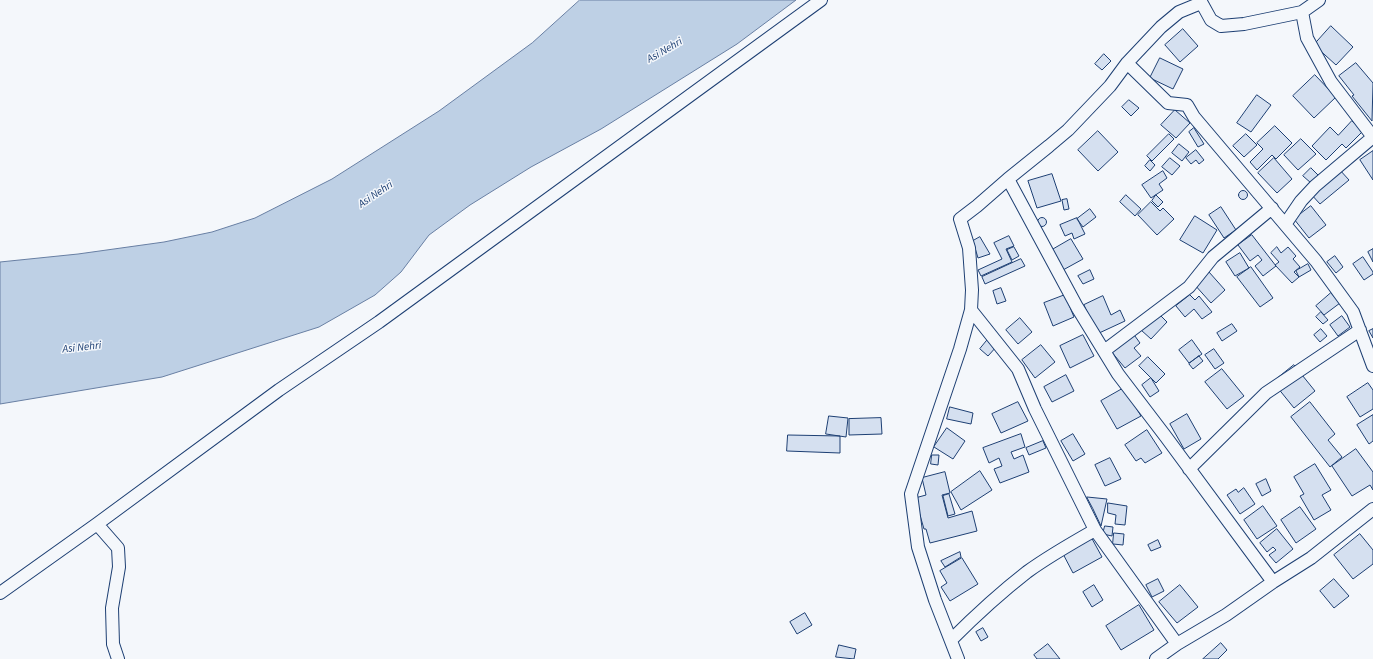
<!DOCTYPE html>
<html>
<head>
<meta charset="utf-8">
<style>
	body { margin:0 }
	canvas { display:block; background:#f4f7fb }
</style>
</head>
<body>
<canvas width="1373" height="659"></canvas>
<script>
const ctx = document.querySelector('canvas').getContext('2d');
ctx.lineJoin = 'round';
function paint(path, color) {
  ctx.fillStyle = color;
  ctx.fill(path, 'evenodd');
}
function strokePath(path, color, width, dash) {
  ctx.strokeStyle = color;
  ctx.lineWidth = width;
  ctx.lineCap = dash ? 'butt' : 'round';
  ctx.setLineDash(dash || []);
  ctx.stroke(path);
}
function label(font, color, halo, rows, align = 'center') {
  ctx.font = font + ' "Source Sans 3",sans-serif';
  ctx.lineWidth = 3;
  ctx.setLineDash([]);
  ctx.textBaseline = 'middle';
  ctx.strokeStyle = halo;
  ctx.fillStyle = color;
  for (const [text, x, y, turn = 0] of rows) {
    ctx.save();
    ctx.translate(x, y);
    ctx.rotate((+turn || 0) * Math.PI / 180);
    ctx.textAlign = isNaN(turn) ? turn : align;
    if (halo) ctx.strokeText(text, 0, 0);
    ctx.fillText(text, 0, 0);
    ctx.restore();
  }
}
const water = new Path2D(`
	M580 0H796L737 44 601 129 531 167 470 205 429 235 401 272 375 295 319 327 162 377 0 404V262L78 254 164 242 212 232 255 218 332 179 439 111 532 43Z`);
paint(water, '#bed0e5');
strokePath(water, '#687fa3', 1);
const building = new Path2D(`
	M1331 26 1353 47 1336 65 1314 45Z
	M1183 29 1198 46 1180 62 1165 45Z
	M1104 54 1111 61 1102 70 1095 64Z
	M1160 58 1183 69 1173 89 1150 78Z
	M1356 63 1373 83 1372 121 1352 96 1354 95 1339 76Z
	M1315 75 1336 97 1314 118 1293 96Z
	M1257 95 1271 105 1251 132 1237 123Z
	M1129 100 1139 108 1131 116 1122 107Z
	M1175 110 1190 123 1176 138 1161 125Z
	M1352 121 1363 131 1346 148 1342 144 1326 160 1312 146 1330 127 1338 135Z
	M1275 126 1292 143 1276 159 1272 155 1257 170 1250 162 1263 149 1257 143Z
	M1194 128 1204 144 1198 147 1189 132Z
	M1098 131 1118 152 1098 171 1078 150Z
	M1169 134 1174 139 1152 161 1147 156Z
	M1246 134 1257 145 1244 157 1233 146Z
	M1301 139 1316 154 1298 170 1284 155Z
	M1179 144 1189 152 1182 161 1172 153Z
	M1196 150 1204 160 1199 164 1196 160 1191 164 1186 158Z
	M1373 151V180L1360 160Z
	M1170 158 1180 166 1172 175 1162 167Z
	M1274 158 1292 179 1277 193 1258 173Z
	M1150 160 1155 165 1150 171 1145 166Z
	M1311 168 1318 175 1311 183 1303 176Z
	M1339 169 1349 180 1320 204 1310 193Z
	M1163 171 1167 178 1159 184 1163 190 1151 198 1142 185Z
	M1052 174 1061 201 1037 208 1028 181Z
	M1238.5 195a4.5 4.5 0 1 1 9 0a4.5 4.5 0 1 1-9 0Z
	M1126 195 1141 209 1135 216 1120 202Z
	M1156 195 1163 202 1158 207 1152 201Z
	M1067 199 1069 209 1064 210 1062 200Z
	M1151 202 1160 211 1163 208 1174 219 1157 235 1138 215Z
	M1311 206 1326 225 1309 238 1294 219Z
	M1221 207 1236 230 1224 238 1209 215Z
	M1090 209 1096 217 1083 227 1077 219Z
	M1195 216 1217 230 1203 253 1180 240Z
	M1037.5 222a4.5 4.5 0 1 1 9 0a4.5 4.5 0 1 1-9 0Z
	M1077 218 1085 234 1074 239 1072 233 1065 236 1060 225Z
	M1252 235 1276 266 1263 276 1255 266 1262 260 1258 255 1250 261 1238 245Z
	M1009 236 1014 246 1006 249 1012 262 981 276 978 270 1002 259 994 243Z
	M980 237 990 254 978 258 973 241Z
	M1071 239 1083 259 1063 270 1052 250Z
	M1014 247 1019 256 1012 260 1007 250Z
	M1277 247 1281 253 1288 247 1296 256 1293 259 1300 267 1294 272 1299 277 1292 283 1275 265 1279 262 1271 253Z
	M1373 249V262L1368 252Z
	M1240 253 1249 268 1235 276 1226 262Z
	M1335 256 1343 267 1336 273 1327 262Z
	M1363 257 1373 272V274L1364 280 1353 264Z
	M1021 259 1025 266 985 284 982 277Z
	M1308 264 1311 270 1299 277 1296 271Z
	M1251 267 1273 298 1260 307 1237 277Z
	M1090 270 1094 279 1083 284 1078 276Z
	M1209 272 1225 290 1211 303 1194 284Z
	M1001 288 1006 301 997 304 993 291Z
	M1331 293 1340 303 1324 315 1316 306Z
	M1065 295 1074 317 1053 326 1044 303Z
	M1190 295 1195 300 1199 296 1212 312 1202 319 1194 309 1185 317 1176 306Z
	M1103 296 1111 315 1120 310 1125 321 1097 334 1084 305Z
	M1157 312 1167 322 1151 339 1141 330Z
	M1321 312 1328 320 1323 324 1316 317Z
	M1342 316 1350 327 1338 336 1330 325Z
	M1020 318 1032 332 1018 344 1006 330Z
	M1232 324 1237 331 1222 341 1217 333Z
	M1321 329 1327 336 1320 342 1314 335Z
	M1373 329V338L1369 331Z
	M1132 332 1140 343 1134 348 1141 356 1125 368 1110 350Z
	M1083 335 1094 356 1070 368 1060 346Z
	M989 338 997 346 988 356 980 349Z
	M1192 340 1202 354 1189 363 1179 350Z
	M1041 345 1055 362 1035 378 1022 360Z
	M1214 349 1224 363 1215 369 1205 355Z
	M1199 356 1203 361 1193 369 1189 364Z
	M1148 357 1165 374 1156 383 1139 366Z
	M1294 365 1315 391 1294 408 1273 382Z
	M1222 369 1244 396 1227 409 1205 382Z
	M1066 375 1074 391 1052 402 1044 387Z
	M1151 378 1159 391 1150 397 1142 385Z
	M1368 383 1373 390V409L1360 417 1347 397Z
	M1124 388 1141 416 1117 429 1101 401Z
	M1018 402 1028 421 1001 433 992 414Z
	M1310 402 1335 434 1328 440 1342 457 1330 467 1291 417Z
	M950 407 973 413 971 424 947 419Z
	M1187 414 1201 439 1184 449 1170 424Z
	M1373 415V441L1369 444 1357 425Z
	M829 416 848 418 846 437 826 434Z
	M881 418 882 434 849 435V419Z
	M947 428 965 441 953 459 934 447Z
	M1147 430 1162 453 1145 463 1141 458 1136 461 1125 445Z
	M1021 434 1025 447 1011 452 1014 459 1023 455 1029 472 1000 483 994 469 1002 466 999 458 989 463 983 448Z
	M1073 434 1085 454 1073 461 1061 441Z
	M788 435 840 436V453L787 451Z
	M1043 441 1046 448 1029 455 1026 448Z
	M1356 449 1373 472V490L1370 485 1352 496 1332 466Z
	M932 455H939L938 465 931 464Z
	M1110 458 1121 479 1105 486 1095 465Z
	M1315 464 1331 490 1322 495 1331 510 1314 520 1300 496 1304 494 1294 477Z
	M980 471 992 490 961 510 951 492Z
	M945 472 950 493 942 495 948 518 972 511 977 531 930 543 926 529H924L915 498 926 495 922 478Z
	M1266 479 1271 491 1262 496 1256 484Z
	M1244 488 1255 504 1240 514 1227 495 1236 489 1238 492Z
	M949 494 955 514 948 516 943 496Z
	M1087 497 1107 499 1101 526 1093 509Z
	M1108 503 1127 506 1125 525 1115 524 1116 515 1108 513Z
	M1263 506 1277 526 1257 539 1244 520Z
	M1300 507 1316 529 1296 543 1281 520Z
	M1105 526 1113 527 1112 536 1103 534Z
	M1277 529 1293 549 1276 563 1269 555 1276 550 1273 547 1267 552 1260 543Z
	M1114 533 1124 534 1123 545 1113 544Z
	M1360 534 1373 550V564L1353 579 1334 555Z
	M1090 535 1102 557 1073 573 1061 550Z
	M1158 540 1161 547 1151 551 1148 545Z
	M960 552 961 557 945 567 941 561Z
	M962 558 978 584 950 601 941 587 947 583 940 571Z
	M1158 579 1164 591 1152 597 1146 585Z
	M1334 579 1349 596 1334 608 1320 591Z
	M1094 585 1103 600 1092 607 1083 592Z
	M1180 585 1198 607 1177 623 1159 602Z
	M1139 605 1154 630 1121 650 1106 626Z
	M805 613 812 625 797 634 790 622Z
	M983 628 988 637 981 641 976 632Z
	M1221 643 1227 650 1218 659H1203Z
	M1048 644 1060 659H1037L1034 655Z
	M839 645 856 649 854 659 836 657Z`);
paint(building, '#d5e0f0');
strokePath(building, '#1d3f73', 1);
const street = new Path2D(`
	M1200 0 1211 20 1221 26 1244 24 1302 12 1307 38 1331 82 1373 137
	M1302 12 1319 0
	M1127 63 1168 103 1187 105 1194 117 1316 261 1353 312 1373 366
	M1008 179 1077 307 1118 374 1166 437 1273 582
	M1286 223 1301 201 1315 186 1373 137
	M971 310 1018 369 1035 409 1095 530 1177 644
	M1104 351 1189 287 1213 257 1272 208
	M1189 469 1266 393 1360 330
	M97 524 118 548 119 567 112 608 113 644 118 659
	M0 593 97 524 279 390 379 322 821 0
	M951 640C975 616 1000 593 1027 572 1049 556 1072 543 1095 530
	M958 659 935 600 918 547 911 494 960 349 971 310 972 290 969 248 960 219 977 206 1008 179 1049 146 1068 130 1110 86 1127 63 1161 27 1179 12 1201 3
	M1156 659 1177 644 1226 615 1273 582 1311 558 1373 509`);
strokePath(street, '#1d3f73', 14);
strokePath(street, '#f4f7fb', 12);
label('italic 11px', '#1d3f73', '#f4f7fb', [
	["Asi Nehri",665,51,-30],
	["Asi Nehri",376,195,-34],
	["Asi Nehri",82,348,-6]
]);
</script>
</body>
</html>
